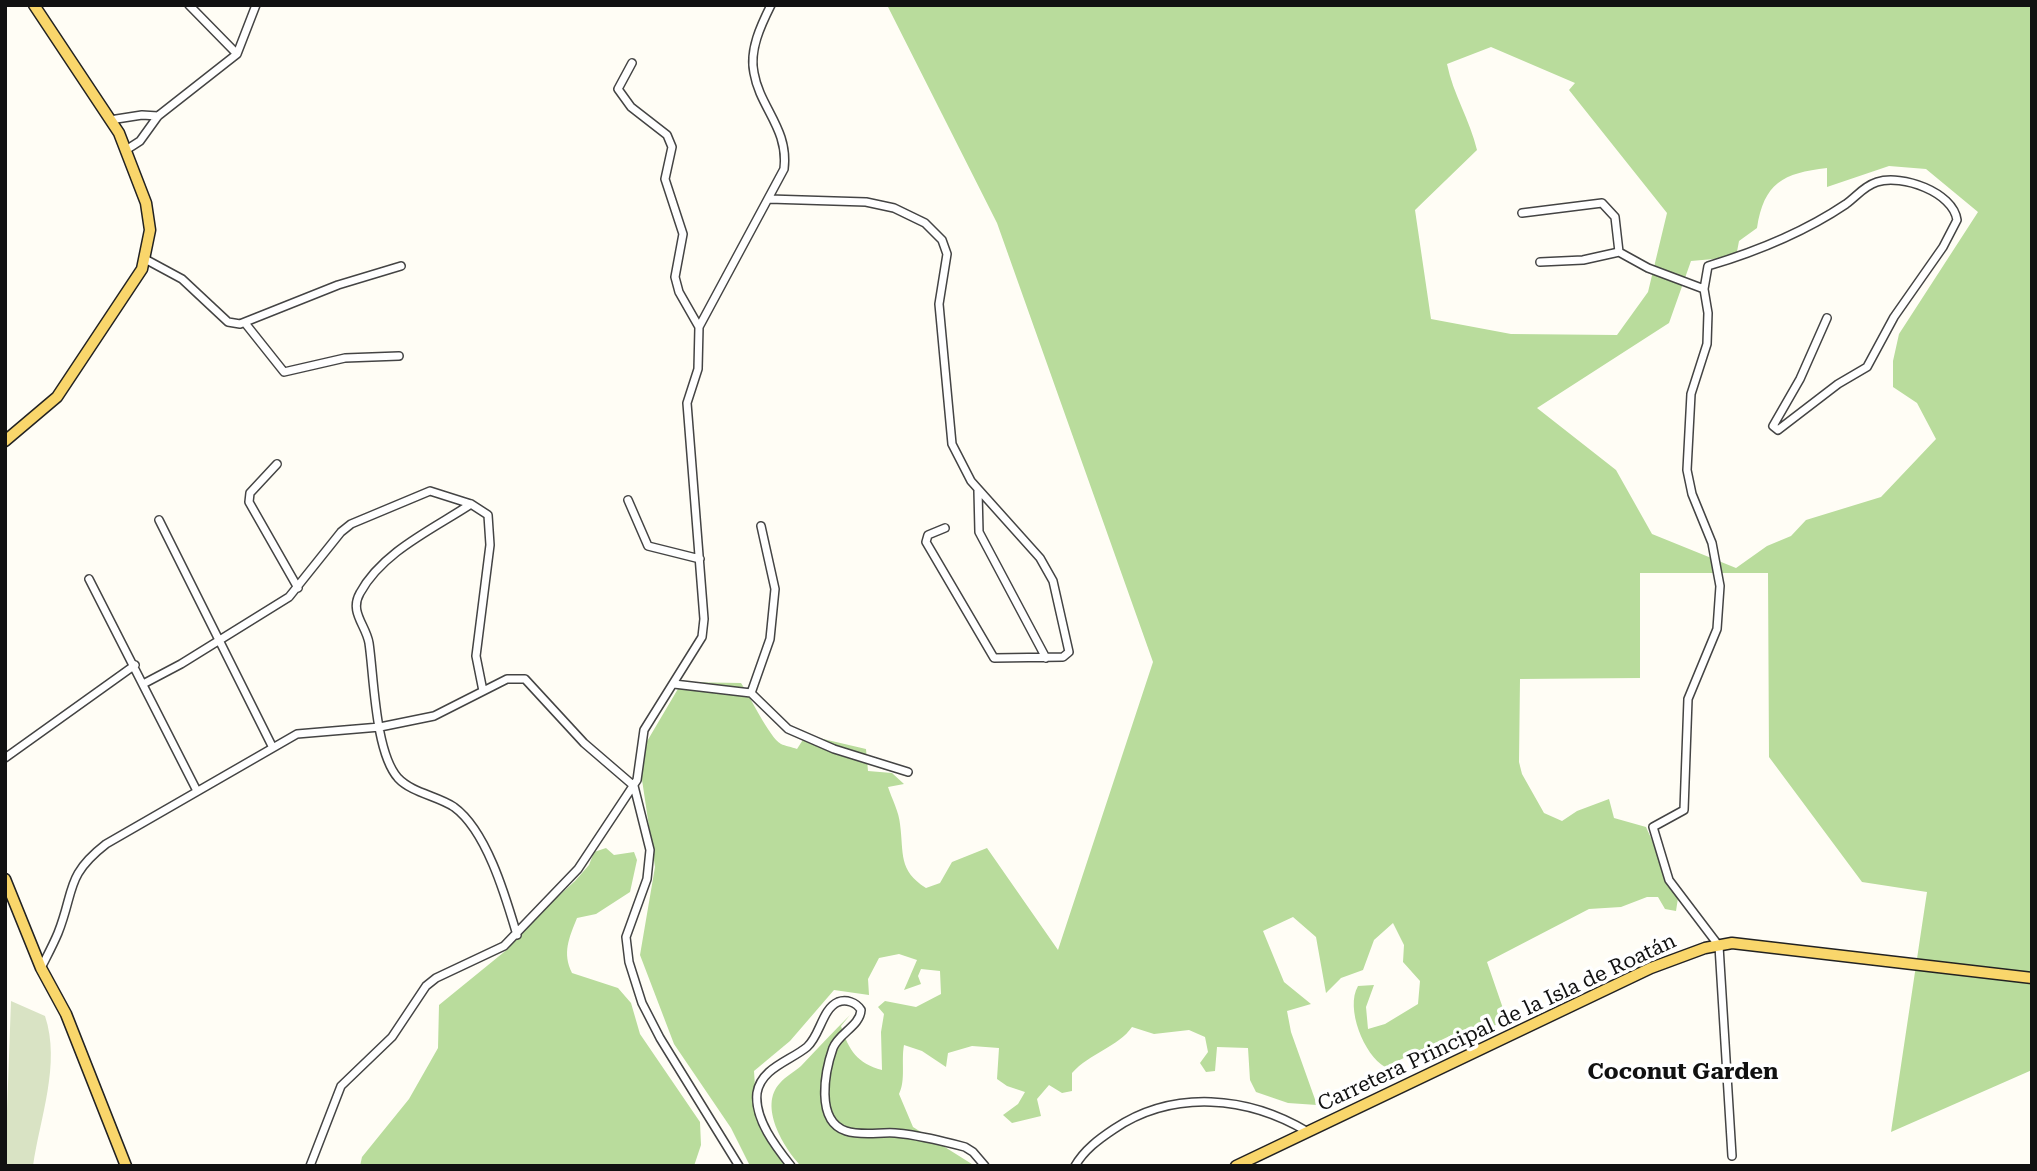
<!DOCTYPE html>
<html>
<head>
<meta charset="utf-8">
<style>
	body { margin:0 }
	#map { position:relative; width:2037px; height:1171px; overflow:hidden; background:#fffdf5; font-family:"Roboto Serif",serif }
	canvas { display:block }
	.frame { position:absolute; inset:0; border:7px solid #111; pointer-events:none }
</style>
</head>
<body>
<div id="map">
<canvas width="2037" height="1171"></canvas>
<div class="frame"></div>
</div>
<script>
const ctx = document.querySelector('canvas').getContext('2d');
ctx.lineJoin = 'round';
function paint(path, color) {
  ctx.fillStyle = color;
  ctx.fill(path, 'evenodd');
}
function strokePath(path, color, width, dash) {
  ctx.strokeStyle = color;
  ctx.lineWidth = width;
  ctx.lineCap = dash ? 'butt' : 'round';
  ctx.setLineDash(dash || []);
  ctx.stroke(path);
}
function label(font, color, halo, rows, align = 'center') {
  ctx.font = font + ' "Roboto Serif",serif';
  ctx.lineWidth = 7;
  ctx.setLineDash([]);
  ctx.textBaseline = 'middle';
  ctx.strokeStyle = halo;
  ctx.fillStyle = color;
  for (const [text, x, y, turn = 0] of rows) {
    ctx.save();
    ctx.translate(x, y);
    ctx.rotate((+turn || 0) * Math.PI / 180);
    ctx.textAlign = isNaN(turn) ? turn : align;
    if (halo) ctx.strokeText(text, 0, 0);
    ctx.fillText(text, 0, 0);
    ctx.restore();
  }
}
paint(new Path2D(`
	M887 5H2032V1070L1891 1132 1927 892 1862 882 1769 757 1768 573H1640V678L1520 679 1519 762 1522 774 1544 813 1562 821 1577 811 1609 799 1614 818 1646 827 1678 898 1676 911 1665 909 1658 897H1647L1621 907 1589 909 1487 962 1507 1020 1496 1025 1458 1032 1385 1067C1364 1055 1345 1008 1358 986L1374 985 1366 1007 1368 1029 1385 1024 1418 1004 1420 981 1403 962 1404 945 1393 923 1374 940 1363 970 1341 978 1326 993 1316 937 1293 917 1263 931 1284 982 1311 1004 1287 1011 1291 1032 1317 1105 1288 1103 1256 1092 1250 1080 1248 1048 1217 1047 1215 1071 1206 1072 1200 1063 1208 1052 1205 1037 1189 1030 1154 1034 1132 1027C1118 1047 1090 1053 1072 1073V1091L1062 1093 1049 1085 1037 1099 1041 1116 1012 1123 1003 1115 1018 1104 1025 1092 1007 1086 997 1079 999 1048 972 1046 948 1053 946 1067 922 1051 904 1045C901 1061 906 1080 899 1094L913 1127 975 1166H801C784 1148 758 1106 780 1083 786 1076 794 1072 801 1066 817 1049 833 1032 850 1015L841 1026C849 1051 857 1063 882 1070L881 1032 884 1014 878 1007 885 1001 916 1007 941 994 940 971 921 969 918 976 921 984 904 990 917 960 899 954 879 958 868 979 869 995 834 990 790 1041 754 1071 757 1117 786 1166H750L731 1128 674 1044 640 955 655 867 641 773 646 743 682 682 741 683C750 696 769 737 781 744 785 746 792 747 797 749L806 735 866 749 868 771 892 773 904 784 888 787C892 799 899 812 900 824 904 854 898 870 926 888L940 883 952 862 987 848 1058 950 1153 662 997 223ZM1491 47 1575 83 1569 90 1667 213 1648 292 1617 335 1511 334 1431 319 1415 210 1477 150C1470 120 1453 94 1447 64ZM1889 166 1926 169 1978 212 1899 334 1893 361V387L1917 403 1936 439 1881 497 1806 520 1791 536 1767 546 1736 568 1652 534 1616 470 1537 408 1669 323 1691 261 1736 257 1739 241 1757 228C1764 183 1783 173 1827 168V187Z
	M606 848 614 855 634 852 637 860 630 892 596 914 577 918C569 938 562 953 572 973L618 988 631 1003 640 1034 700 1122 701 1145 694 1166H360L362 1157 409 1099 438 1048 439 1005 509 948 522 929 575 881 589 865 594 852Z`), '#b9dc9c');
paint(new Path2D(`
	M11 1001 45 1016C61 1064 40 1117 33 1166H5Z`), '#d9e3c4');
const street = new Path2D(`
	M189 5 237 54
	M632 63 618 89 631 107 667 135 672 147 665 179 683 234 675 277 679 292 699 327
	M110 120 142 115 158 116
	M126 150 140 141 158 116 237 54 256 5
	M769 199 866 202 894 208 925 223 942 240 947 254 939 304 952 444 971 481 1040 558 1053 581 1069 652 1063 657 994 658 926 542 928 535 945 528
	M1522 213 1602 203 1615 217 1619 252
	M145 259 182 279 228 322 240 324 338 285 401 266
	M1540 262 1583 260 1619 252 1648 268 1704 289
	M245 323 284 372 345 358 399 356
	M277 464 250 493 249 502 298 588
	M978 491 979 532 1046 658
	M628 500 648 546 700 559
	M471 504C433 529 382 552 360 593 349 612 366 625 369 643 374 677 375 752 398 778 412 793 438 796 454 807 487 831 506 898 517 935
	M159 520 272 746
	M89 579 197 791
	M145 683 181 664 289 597 341 532 351 524 430 491 471 504 488 515 490 545 476 656 483 691
	M674 684 751 693 788 729 834 749 908 772
	M751 693 770 639 775 589 761 526
	M5 758 135 665
	M41 968C47 956 53 945 58 933 75 890 65 876 106 844L297 734 380 727 434 716 507 679H525L584 743 634 786 650 850 647 879 626 937 629 962 642 1003 660 1038 739 1166
	M1732 1156 1719 946 1669 880 1653 827 1684 810 1688 699 1717 629 1720 586 1712 543 1692 494 1687 470 1691 394 1707 344 1708 313 1704 289 1708 266C1755 252 1806 231 1846 204 1857 196 1864 186 1877 182 1902 174 1953 192 1957 220L1943 247 1894 317 1867 367 1838 384 1778 430 1773 426 1800 379 1827 318
	M310 1166 341 1086 392 1037 426 986 436 978 504 946 578 869 637 780 644 730 702 637 704 619 687 403 698 369 699 327 784 169C789 129 760 108 754 73 749 50 761 25 771 5
	M791 1166C776 1147 754 1119 757 1093 761 1068 790 1061 807 1047 820 1036 822 1009 838 1002 846 999 856 1002 861 1010 860 1026 839 1033 833 1048 825 1071 815 1121 846 1131 861 1136 880 1132 895 1133 919 1135 942 1141 965 1147L973 1152 985 1166
	M1075 1166C1084 1150 1099 1139 1114 1129 1174 1089 1248 1096 1308 1132`);
const primary = new Path2D(`
	M5 441 57 397 142 269 150 230 146 203 119 133 34 5
	M5 879 41 968 66 1014 126 1166
	M1236 1166 1651 968 1705 948 1732 943 2032 978`);
strokePath(street, '#444', 10);
strokePath(primary, '#222', 13);
strokePath(street, '#fff', 7);
strokePath(primary, '#f9d66b', 10);
label('21px', '#111', '#fff', [
	["Carretera Principal de la Isla de Roatán",1497,1023,-25]
]);
label('bold 23px', '#111', '#fff', [
	["Coconut Garden",1683,1072]
]);
</script>
</body>
</html>
